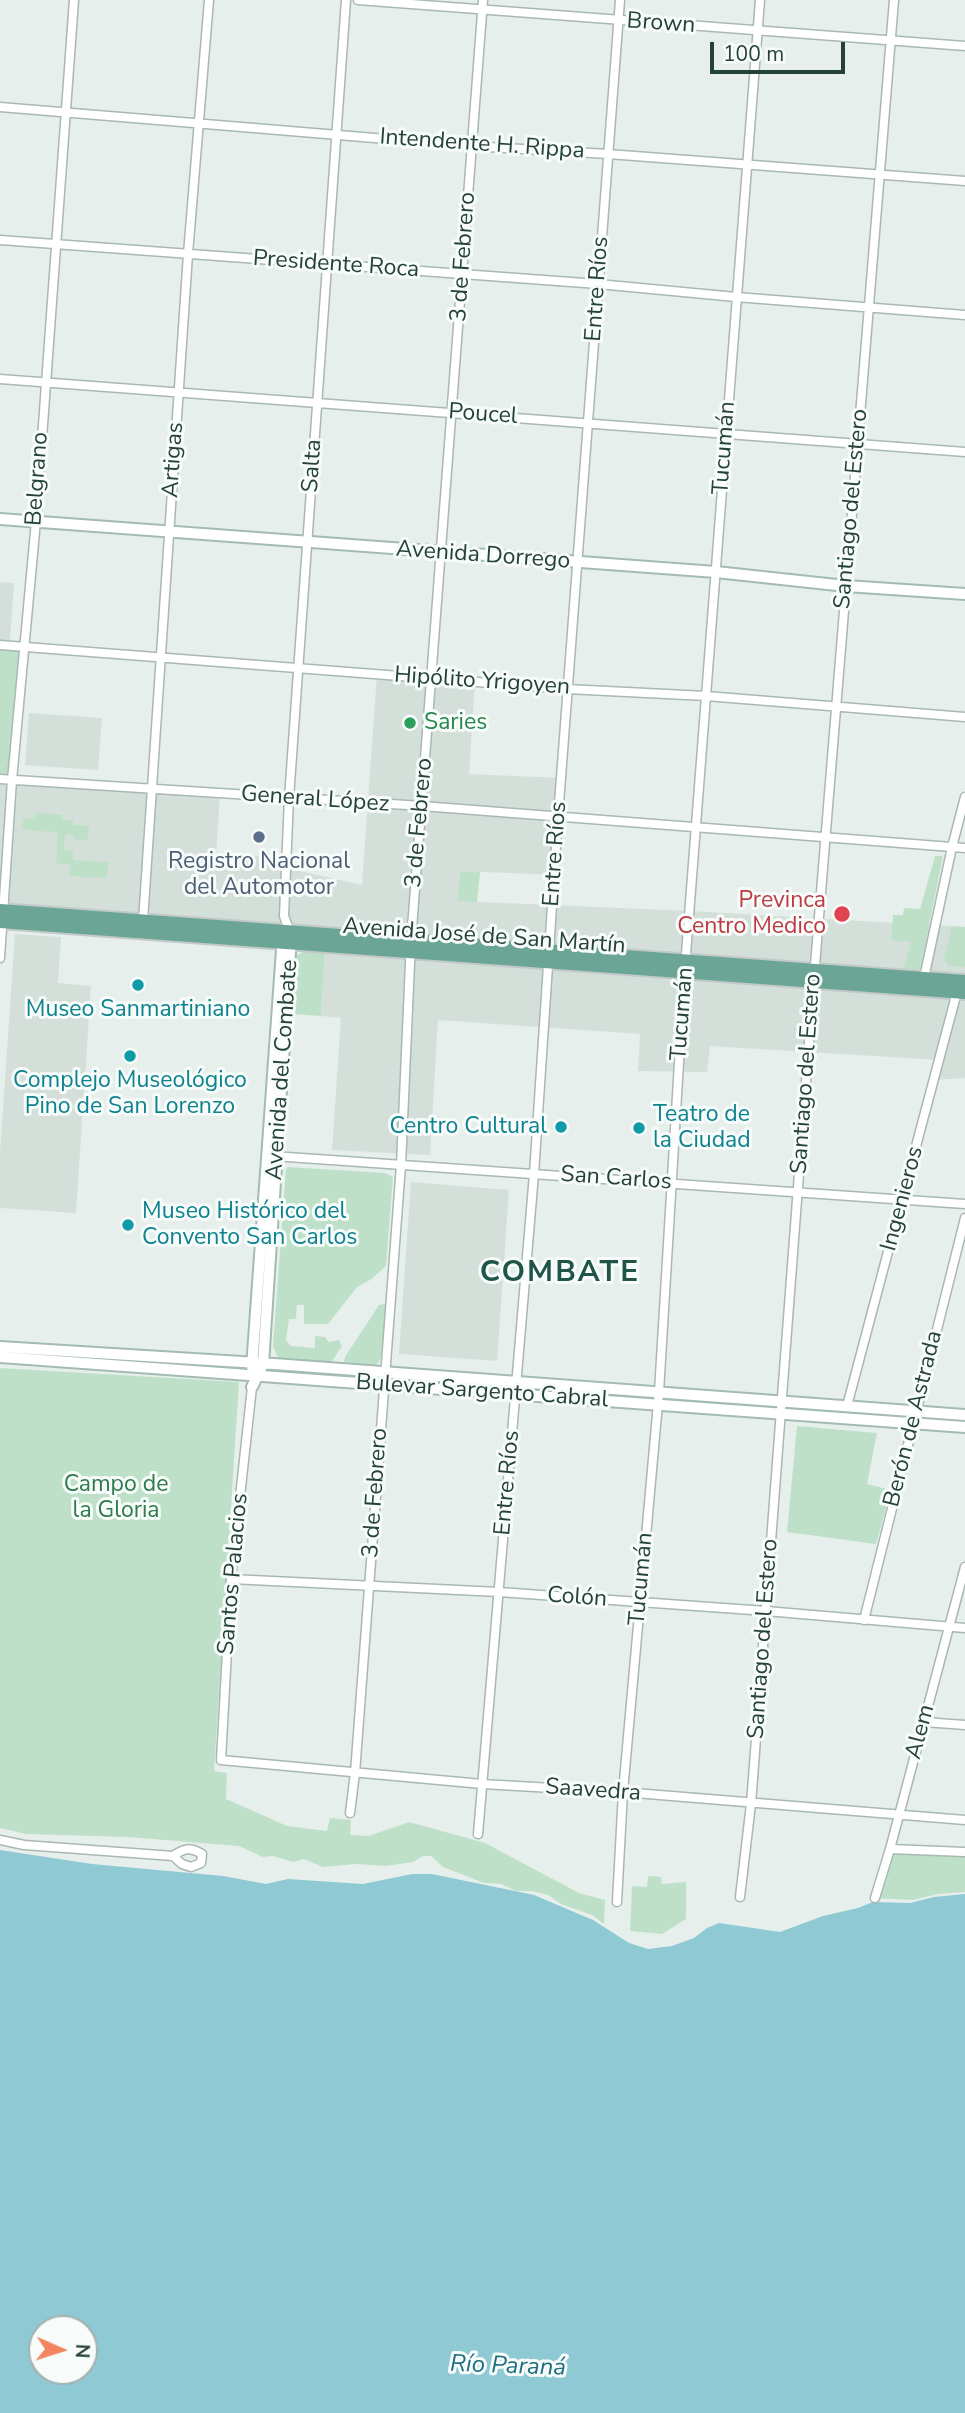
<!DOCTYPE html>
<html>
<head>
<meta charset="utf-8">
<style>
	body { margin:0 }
	#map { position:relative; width:965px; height:2413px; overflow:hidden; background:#e6efeb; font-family:"Nunito Sans",sans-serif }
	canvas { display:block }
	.north { position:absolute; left:28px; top:2315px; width:70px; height:70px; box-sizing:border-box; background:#f7fbf9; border:2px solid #a3b1ad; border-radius:50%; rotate:93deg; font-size:19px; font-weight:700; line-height:28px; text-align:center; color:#24423a }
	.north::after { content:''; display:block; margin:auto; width:24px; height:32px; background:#f4845f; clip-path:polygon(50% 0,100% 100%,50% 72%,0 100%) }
	.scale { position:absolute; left:710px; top:42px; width:135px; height:32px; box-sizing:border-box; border:4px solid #24423a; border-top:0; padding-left:9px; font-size:21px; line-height:24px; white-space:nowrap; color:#24423a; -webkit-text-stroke:5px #f7fbf9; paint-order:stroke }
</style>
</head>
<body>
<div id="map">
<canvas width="965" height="2413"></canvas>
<div class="north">N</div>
<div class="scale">100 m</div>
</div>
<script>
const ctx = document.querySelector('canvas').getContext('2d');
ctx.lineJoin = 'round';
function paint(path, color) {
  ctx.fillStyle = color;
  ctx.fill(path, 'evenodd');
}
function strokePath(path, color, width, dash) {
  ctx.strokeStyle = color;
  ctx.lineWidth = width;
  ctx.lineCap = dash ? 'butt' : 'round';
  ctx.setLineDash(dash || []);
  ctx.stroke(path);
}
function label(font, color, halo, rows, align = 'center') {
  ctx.font = font + ' "Nunito Sans",sans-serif';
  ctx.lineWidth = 6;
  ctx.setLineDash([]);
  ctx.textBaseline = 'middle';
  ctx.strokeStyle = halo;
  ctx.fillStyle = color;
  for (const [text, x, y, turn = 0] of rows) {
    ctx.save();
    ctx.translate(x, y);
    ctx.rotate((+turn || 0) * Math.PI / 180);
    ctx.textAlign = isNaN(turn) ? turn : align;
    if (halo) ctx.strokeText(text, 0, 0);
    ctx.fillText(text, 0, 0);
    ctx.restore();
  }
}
paint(new Path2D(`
	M0 582 14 583 10 641 0 640Z
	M377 674 475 682 469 774 561 778 555 875 460 871 457 901 690 911 965 927V1078L934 1080 939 1060 710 1046 707 1072 638 1071 640 1034 438 1020 430 1155 332 1150 341 1018 321 1016 325 953 329 935 3 911 0 958V784L220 794 216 857 287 856 286 868 362 885Z
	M29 713 102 718 98 770 25 765Z
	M15 934 61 937 58 983 91 986 76 1213 0 1208V1153Z
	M411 1182 509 1190 497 1361 399 1354Z`), '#d4dfda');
paint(new Path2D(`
	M0 645 26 647 12 780 0 779Z
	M36 812 62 815V819L73 820V825L89 826 88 840 74 839 73 835H65L64 849 73 851V860L109 862 107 878 69 876 70 865 56 863 58 833 22 829 23 818 35 819Z
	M935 856H943L920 969 903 972 911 942 891 940 893 915H903L904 908 920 909Z
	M460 871 480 872 477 902 457 901Z
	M952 926 965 927V967L949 966 944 959Z
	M303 952 325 953 321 1016 294 1014 296 956Z
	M288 1167 385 1173 393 1177 386 1266 370 1280 357 1287 328 1324H304V1305H297L296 1319H289L286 1340 291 1346 315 1348V1336L325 1337 329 1342 339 1340 342 1346 332 1361 326 1363 279 1359 273 1347 286 1169Z
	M384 1304 386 1305 381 1358 376 1365 344 1362 345 1357 379 1305Z
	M0 1368 239 1382 214 1771 227 1773 226 1799 287 1826 327 1831 330 1818 351 1820 350 1835 369 1836 409 1822 485 1843 579 1893 605 1900 604 1924 592 1915 561 1904 548 1895 532 1891H516L501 1884 484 1883 443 1867 431 1856H423L413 1862 386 1866 356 1864 323 1867 304 1859 293 1862 273 1856 263 1857 239 1846 128 1837 26 1834 0 1828Z
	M797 1426 877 1433 867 1484 891 1490 876 1544 787 1532Z
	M890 1849 965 1852V1892L938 1894 913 1900 875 1898Z
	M648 1876 661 1877 662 1884 686 1882V1919L662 1934 630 1931 632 1886 647 1887Z`), '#bfe0c8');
paint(new Path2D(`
	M0 1850 92 1864 223 1876 266 1884 288 1879 363 1884 412 1874H432L534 1895 593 1920 629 1943 648 1949 672 1946 694 1938 707 1928 719 1923 780 1932 823 1916 858 1908 873 1902 910 1903 934 1897 965 1894V2413H0ZM42 2329H84V2371H42Z`), '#8ec9d4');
const street = new Path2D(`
	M358 0 965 46
	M0 107 471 146 608 154 965 181
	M0 240 598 284 736 297 965 315
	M0 379 965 452
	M0 645 567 689 706 696 965 717
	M0 779 422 806 965 848
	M143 921 188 254 209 0
	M290 932 284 916 289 798 346 0
	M0 958 12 780 36 521 74 0
	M924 978 952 847 965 797
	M273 1156 965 1204
	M252 1387 231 1579 221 1760 482 1784 623 1792 965 1820
	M847 1406 957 992
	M231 1579 499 1592 766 1611 965 1628
	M864 1620 965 1218
	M924 1722 965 1725
	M350 1813 355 1773 401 1165 411 941 483 0
	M478 1834 534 1174 558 817 620 0
	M0 1840 24 1845 173 1856 182 1864 191 1867 201 1863 202 1854C190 1847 184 1848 173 1856
	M890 1849 965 1852
	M740 1897 751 1804 813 990 894 0
	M875 1898 890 1849 965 1567
	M617 1902 623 1792 659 1392 684 980 760 0`);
const secondary = new Path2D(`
	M0 519 716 572 846 586 965 594
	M0 1347 274 1364 965 1415
	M0 1357 965 1427
	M252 1367 283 936
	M252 1387 263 1364 291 938`);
const primary = new Path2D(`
	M0 910 965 981
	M0 922 965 993`);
strokePath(street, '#a8b8b2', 11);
strokePath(secondary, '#a4bbb3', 14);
strokePath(primary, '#c2cac8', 16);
strokePath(street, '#fff', 8);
strokePath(secondary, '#fff', 10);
strokePath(primary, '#6aa596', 12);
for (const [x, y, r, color] of [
	[410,723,7,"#2e9e5b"],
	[259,837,7,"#5c6f8a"],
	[842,914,9,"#e0444e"],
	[138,985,7,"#0f9aa8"],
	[130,1056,7,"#0f9aa8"],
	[561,1127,7,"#0f9aa8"],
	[639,1128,7,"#0f9aa8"],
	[128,1225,7,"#0f9aa8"]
]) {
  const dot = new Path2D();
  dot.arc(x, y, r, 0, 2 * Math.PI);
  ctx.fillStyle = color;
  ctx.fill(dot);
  strokePath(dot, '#f7fbf9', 2.5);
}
label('23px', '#24423a', '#f7fbf9', [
	["Brown",661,24,4],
	["Intendente H. Rippa",482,145,4],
	["3 de Febrero",464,257,-86],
	["Presidente Roca",336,265,4],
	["Entre Ríos",598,289,-86],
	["Poucel",483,415,4],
	["Tucumán",725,448,-86],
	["Artigas",174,460,-86],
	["Salta",313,466,-86],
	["Belgrano",38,479,-86],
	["Santiago del Estero",852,509,-85],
	["Avenida Dorrego",483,556,4],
	["Hipólito Yrigoyen",482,682,4],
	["General López",315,800,4],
	["3 de Febrero",420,823,-85],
	["Entre Ríos",556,854,-86],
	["Avenida José de San Martín",484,937,4],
	["Tucumán",683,1014,-86],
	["Avenida del Combate",283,1070,-86],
	["Santiago del Estero",807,1074,-86],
	["San Carlos",616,1179,4],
	["Ingenieros",903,1199,-75],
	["Bulevar Sargento Cabral",482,1392,4],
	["Berón de Astrada",914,1419,-76],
	["Entre Ríos",508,1483,-85],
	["3 de Febrero",376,1493,-86],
	["Santos Palacios",234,1574,-85],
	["Tucumán",642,1579,-85],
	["Colón",577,1598,4],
	["Santiago del Estero",764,1639,-86],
	["Alem",921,1732,-75],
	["Saavedra",593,1791,4]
]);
label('23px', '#27864d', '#f7fbf9', [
	["Saries",424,723]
], 'left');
label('23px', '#4e5e75', '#f7fbf9', [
	["Registro Nacional",259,862],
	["del Automotor",259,888]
]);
label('23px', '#be3a42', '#f7fbf9', [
	["Previnca",826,901],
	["Centro Medico",826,927]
], 'right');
label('23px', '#0d838f', '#f7fbf9', [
	["Museo Sanmartiniano",138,1010],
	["Complejo Museológico",130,1081],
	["Pino de San Lorenzo",130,1107],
	["Teatro de",653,1115,"left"],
	["la Ciudad",653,1141,"left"],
	["Centro Cultural",547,1127,"right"],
	["Museo Histórico del",142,1212,"left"],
	["Convento San Carlos",142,1238,"left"]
]);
label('23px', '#2d7a4b', '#f7fbf9', [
	["Campo de",116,1485],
	["la Gloria",116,1511]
]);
label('italic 24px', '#1c6f80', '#f7fbf9', [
	["Río Paraná",508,2367,2]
]);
ctx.letterSpacing = '2px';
label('bold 30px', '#1f5548', '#f7fbf9', [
	["COMBATE",560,1274]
]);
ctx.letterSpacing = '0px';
</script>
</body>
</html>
